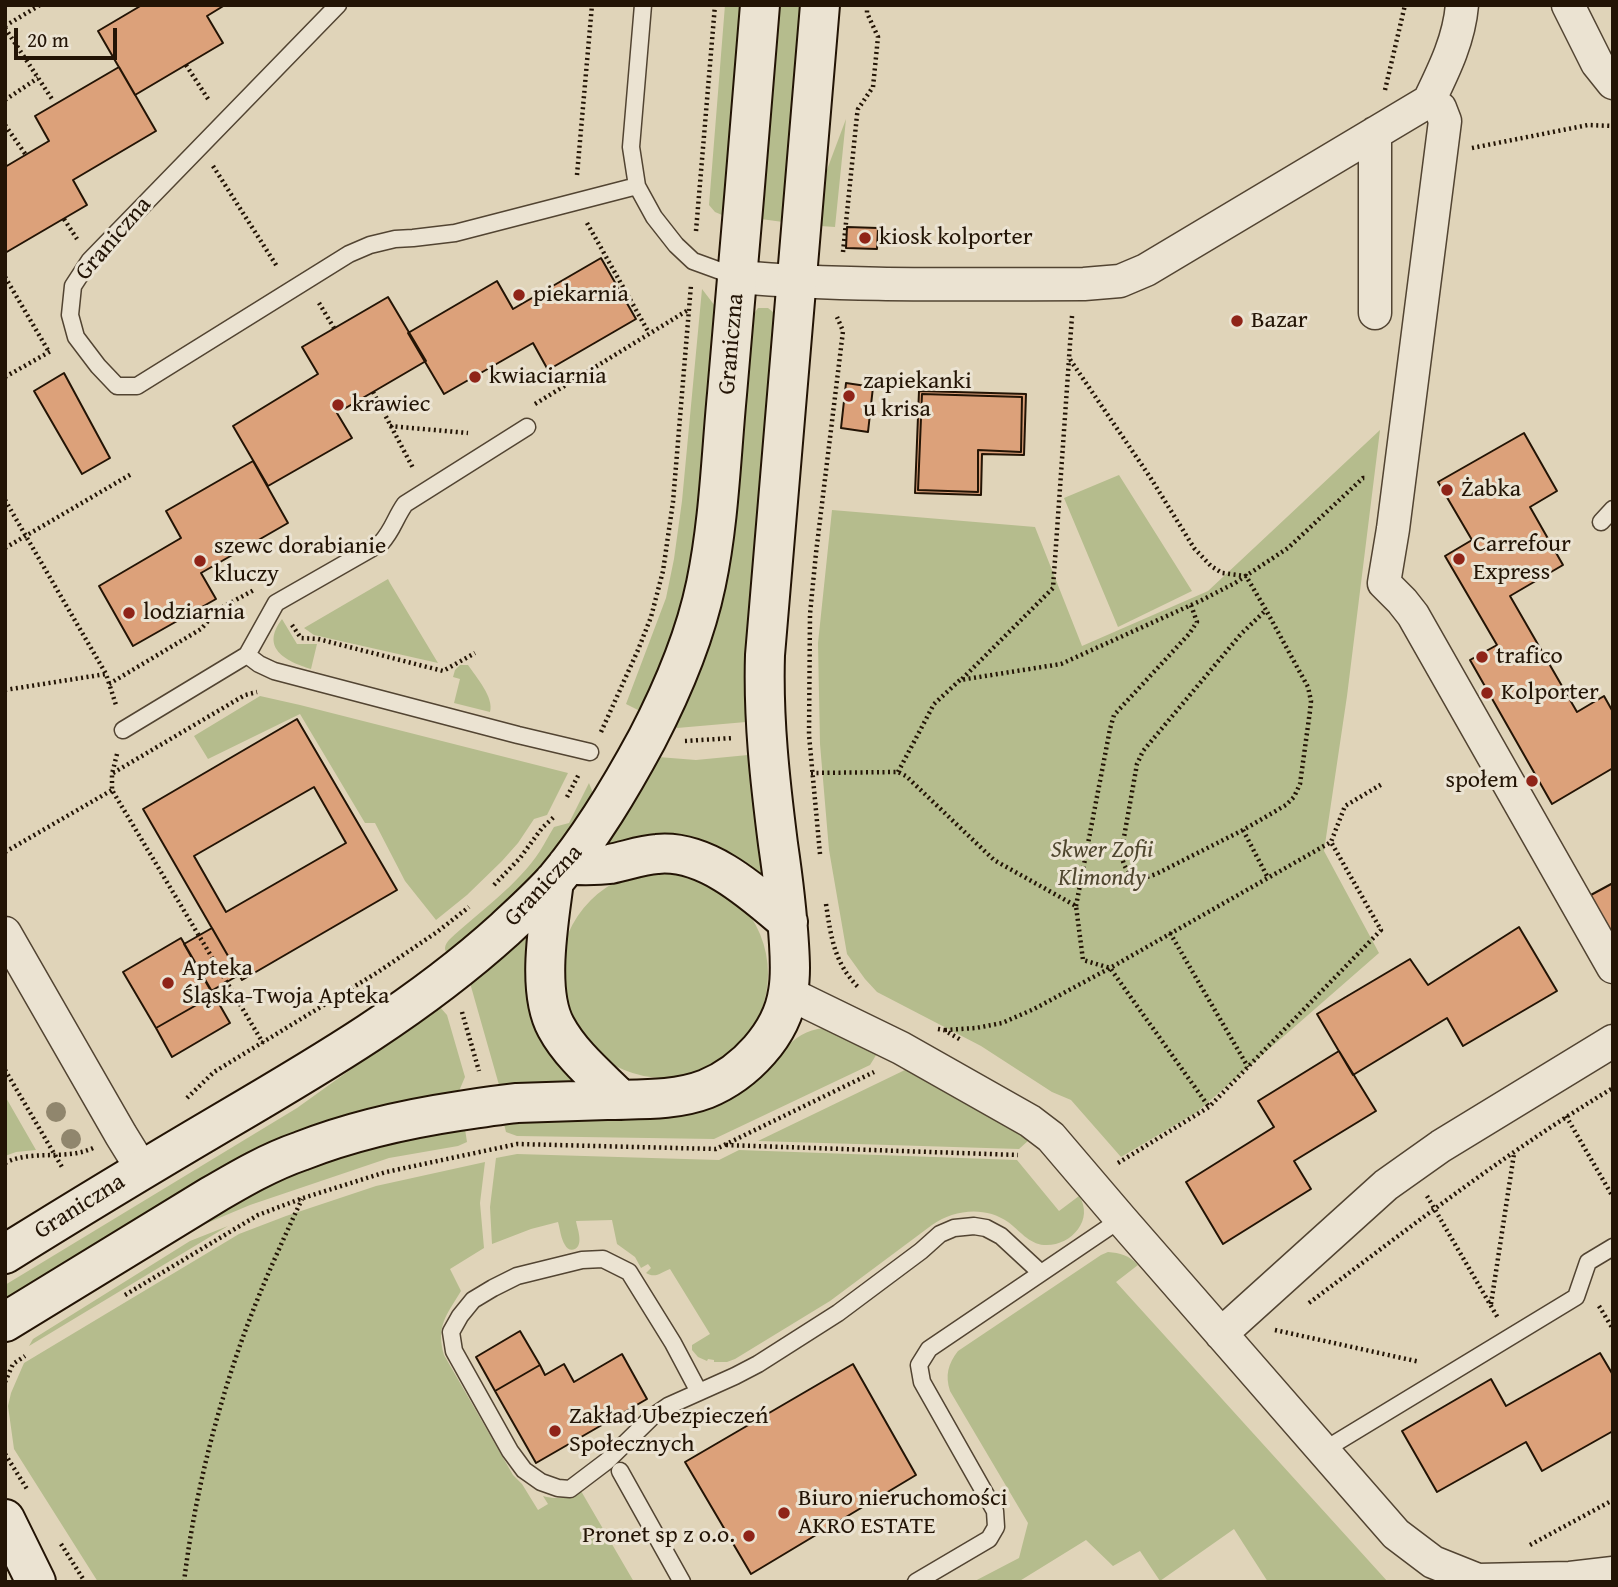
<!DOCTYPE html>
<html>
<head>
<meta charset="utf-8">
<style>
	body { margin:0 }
	#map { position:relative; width:1618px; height:1587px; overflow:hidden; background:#e0d4b9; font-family:"Gentium Book Plus",serif }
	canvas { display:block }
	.frame { position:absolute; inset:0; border:7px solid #231405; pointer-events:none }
	.scale { position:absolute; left:14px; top:28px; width:103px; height:32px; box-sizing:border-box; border:4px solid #231405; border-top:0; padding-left:9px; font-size:21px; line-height:24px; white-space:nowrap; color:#231405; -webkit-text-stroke:5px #ebe3d2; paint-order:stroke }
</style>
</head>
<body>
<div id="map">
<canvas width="1618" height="1587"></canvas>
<div class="frame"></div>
<div class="scale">20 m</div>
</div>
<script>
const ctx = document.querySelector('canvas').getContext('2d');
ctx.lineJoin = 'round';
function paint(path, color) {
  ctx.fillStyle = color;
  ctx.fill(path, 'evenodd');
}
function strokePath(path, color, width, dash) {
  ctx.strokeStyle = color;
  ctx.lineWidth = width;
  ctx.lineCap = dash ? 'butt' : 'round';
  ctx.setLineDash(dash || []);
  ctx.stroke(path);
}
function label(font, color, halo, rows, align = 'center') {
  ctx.font = font + ' "Gentium Book Plus",serif';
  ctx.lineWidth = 6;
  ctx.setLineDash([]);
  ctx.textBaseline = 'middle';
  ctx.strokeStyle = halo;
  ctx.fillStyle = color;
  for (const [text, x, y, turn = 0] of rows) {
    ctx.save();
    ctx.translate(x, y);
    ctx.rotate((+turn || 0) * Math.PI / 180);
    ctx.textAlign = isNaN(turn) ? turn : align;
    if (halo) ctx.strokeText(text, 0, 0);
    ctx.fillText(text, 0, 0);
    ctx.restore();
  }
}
paint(new Path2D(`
	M725 5H741L723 213 722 215 715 212 709 205Z
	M779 5H801L783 222 761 219Z
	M846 119 835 227 820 226 825 175Z
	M702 289 715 306 697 513 691 559 681 605 657 673 640 711 626 704 666 598 674 559 682 501Z
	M758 308H768L773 312 774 317 750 605 746 661V722L677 728 675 726 695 678 752 316Z
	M1380 430 1347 696 1324 851 1379 953 1197 1112 1121 1157 1071 1100 1052 1092 981 1046 877 992 865 979 847 954 829 850 820 744 818 643 832 510 1035 527 1082 646 1208 591Z
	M1119 475 1192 591 1118 627 1064 498Z
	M388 579 390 583 438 663 314 635 304 628Z
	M282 619 297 644H317L311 669C285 661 260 648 282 619Z
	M460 665H468C476 677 494 697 490 712L454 703 460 679 453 677 455 670Z
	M260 696 300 705 568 773 547 815 534 819 518 843 502 861 467 895 436 920 405 881 375 823H365L300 714 208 759 194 736Z
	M748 755 751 785 762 877 607 846 648 777 658 757 696 760Z
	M589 783 594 796 555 852 505 904 448 955C443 949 445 945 449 940 480 911 517 886 540 851 545 843 549 835 554 827L569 823Z
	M560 974a104 104 0 1 1 208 0a104 104 0 1 1-208 0Z
	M531 931 577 1080 499 1085 470 983Z
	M439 1006 447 1015 465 1077 459 1091 371 1109 5 1299V1285L297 1108Z
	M824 1028 878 1052 870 1065 714 1139 517 1136 506 1132 504 1124 704 1109C722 1103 739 1096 753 1084 777 1063 789 1031 824 1028Z
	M907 1069 1029 1140 1019 1149 758 1141Z
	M5 1096 36 1150 16 1152 5 1156Z
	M465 1129 467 1142 458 1146 389 1158 250 1205 193 1229C219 1213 244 1195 272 1182 334 1155 399 1141 465 1129Z
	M739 1150 1017 1160 1059 1211 1079 1196C1095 1220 1070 1247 1044 1245 1029 1244 1019 1230 1008 1222 986 1206 954 1209 932 1225L830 1301 735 1359 727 1362H714V1360L708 1359 707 1361 698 1357 692 1350V1345L710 1334 670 1269C661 1272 656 1279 646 1273L651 1268 648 1264 641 1268 635 1257 617 1244 612 1220 576 1221C577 1228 584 1244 575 1249 571 1251 567 1249 565 1245 561 1239 560 1229 558 1222L531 1229 492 1244 490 1207 496 1158 517 1154 719 1160Z
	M485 1162 480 1203 484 1248 450 1269 461 1291C446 1316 436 1326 444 1355L513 1475 522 1484 538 1510 548 1504 543 1496C557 1500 569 1498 581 1491L634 1582H98L14 1449 8 1406 11 1393 24 1363 239 1234 286 1216 376 1186Z
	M228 1226 29 1346 33 1339 190 1241Z
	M1108 1252C1120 1253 1129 1255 1138 1265L1116 1282 1388 1582H1268L1234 1529 1160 1581 1140 1551 1113 1566 1086 1540 1018 1582H973L1019 1558 1028 1523 950 1391C945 1375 948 1364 958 1351L1101 1255Z`), '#b5bc8d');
const building = new Path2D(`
	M142 5H225L207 16 223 43 135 95 98 31Z
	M119 67 156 131 73 180 87 205 5 253V167L49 141 35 116Z
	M847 227 878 228 877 249 846 248Z
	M601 258 636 319 548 370 533 343 444 394 408 333 497 281 513 309Z
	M388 297 426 361 337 413 352 438 268 486 233 426 318 374 302 347Z
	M64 373 110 458 82 474 34 391Z
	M846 383 873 387 868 432 841 428Z
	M919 391 1026 394 1024 455 982 454 981 495 915 493ZM922 394 1022 397 1021 452 978 450V492L918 490Z
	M922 394 1022 397 1021 452 978 450V492L918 490Z
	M1524 433 1557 491 1530 507 1563 565 1510 596 1577 712 1604 696 1613 712V768L1552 804 1470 660 1497 645 1445 556 1472 540 1438 482Z
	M253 461 288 523 201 573 216 599 133 646 99 586 181 538 166 511Z
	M297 719 397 890 242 980 143 809ZM314 787 346 843 226 912 194 856Z
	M1613 883V937L1589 896Z
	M1519 927 1557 991 1463 1046 1447 1018 1353 1075 1317 1014 1410 959 1428 985Z
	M212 928 239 975 211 991 184 944Z
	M181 938 214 995 156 1028 123 972Z
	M214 995 230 1023 172 1057 156 1028Z
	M1339 1051 1376 1111 1294 1161 1311 1189 1223 1244 1186 1182 1274 1127 1258 1101Z
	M520 1331 540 1365 495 1391 476 1357Z
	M1600 1353 1613 1375V1431L1542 1471 1526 1442 1437 1492 1402 1431 1491 1379 1506 1406Z
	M622 1354 647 1399 536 1463 495 1391 540 1365 545 1375 564 1364 574 1382Z
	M853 1364 916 1475 751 1574 685 1462Z`);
paint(building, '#dca17a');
strokePath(building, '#231405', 2);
const lane = new Path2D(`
	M338 5 90 260 73 286 70 315 76 337 98 366 117 386H137L349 254 370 245 395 239 413 238 455 233 637 186
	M643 5 631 147 637 186 654 217 676 245 693 261 737 277
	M1601 522 1613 509
	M247 655 259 664 274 671 518 735 590 752
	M123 730 247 655 276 603 381 543C393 530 395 518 405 504L527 427
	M699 1392 673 1343 629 1272 603 1259 582 1260 517 1276 493 1288 473 1300 460 1316 451 1332 454 1351 510 1451 524 1470 541 1482 558 1488 570 1489 607 1461 652 1417 668 1406 735 1376 758 1364 838 1313 921 1251 940 1234 954 1228 974 1226 986 1228 1001 1236 1041 1273
	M1324 1450 1576 1297 1588 1262 1613 1247
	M620 1471 682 1582
	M916 1582 989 1539 996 1527 995 1511 922 1382 919 1365 929 1349 1121 1219`);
const street = new Path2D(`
	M1568 5 1597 63 1613 83
	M1429 101 1440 108 1445 121 1393 529 1384 583 1402 601 1413 615 1613 967
	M1375 133V313
	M738 277C853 287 969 284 1084 284L1120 281 1146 270 1429 101C1444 70 1459 40 1462 5
	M5 933 121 1135 142 1169
	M788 993 901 1048 1030 1121 1051 1137 1121 1219 1396 1534 1433 1562 1478 1580 1570 1578 1613 1573
	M1221 1334 1386 1185 1441 1146 1613 1041`);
const secondary = new Path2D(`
	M567 865C581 865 596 866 610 864 626 861 641 855 657 854 706 849 754 893 788 922
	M554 881C549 921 536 991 556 1027 571 1055 598 1077 621 1100
	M5 1254C77 1209 150 1165 223 1122 322 1064 419 1007 505 929 522 913 540 897 556 879 592 836 620 789 647 739 672 691 695 637 706 584 719 522 721 457 727 394 739 264 749 135 760 5
	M5 1322 211 1196C240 1179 269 1162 301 1151 352 1131 406 1119 459 1111 478 1108 498 1105 517 1103 547 1102 577 1101 607 1100 640 1099 675 1101 706 1089 745 1073 782 1034 788 992 791 976 790 960 789 944 787 911 783 878 778 844 770 781 763 719 765 655L820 5
	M5 1519 36 1582`);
strokePath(lane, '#524432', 19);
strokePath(street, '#524432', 35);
strokePath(secondary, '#231405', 42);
strokePath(new Path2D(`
	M5 26 40 5
	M5 28 52 99
	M186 65 210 102
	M1385 90 1405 5
	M5 100 38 78
	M5 125 26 155
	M1472 148 1588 125 1613 126
	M213 166 278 268
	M577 175 592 5
	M64 219 77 239
	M587 223 649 333
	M696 231 715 5
	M843 252 857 115 858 109 873 87 878 37 867 13V5
	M5 277 49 352
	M319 303 334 328
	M1072 316 1069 358 1150 477 1194 548 1211 566 1222 573 1246 576 1266 610 1241 634 1143 751 1137 764 1121 854C1126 876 1135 882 1156 874L1243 830 1286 805 1294 797 1300 784 1310 711 1311 701 1308 687 1266 610
	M5 377 51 351
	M373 392 413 468
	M535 404 688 310
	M390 426 468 433
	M5 500 106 674 116 705
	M5 548 133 473
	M292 625 301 638 318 639 443 671 475 653
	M962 679 1053 588 1069 359
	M109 684 201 629 219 609 254 590
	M5 690 106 674
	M601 732 638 650 651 617 663 571 673 502 691 285
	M685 741 733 738
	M117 754 112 774V790L263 1043
	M898 772 934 704 960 680 1061 664 1200 601 1235 583 1288 548 1363 478H1367
	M113 773 245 695 257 692
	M811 773 898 772 906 776 994 860 1076 906 1083 960 1110 968 1209 1107
	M567 797 579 774
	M1243 830 1268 878
	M5 852 112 790
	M820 854 809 735 810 614 816 553 843 331 837 317
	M494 885 520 858 542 828 555 816
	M826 904C831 937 834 963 859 988
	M1076 906 1110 729 1114 715 1189 634 1197 622 1191 605
	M1170 933 1248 1067
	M462 1012 479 1071
	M938 1029 944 1030 961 1040
	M945 1030 976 1028 1002 1023 1034 1009 1110 968 1331 842 1345 806 1382 784
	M5 1070 62 1167
	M187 1098 214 1072 378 972 437 932 469 907
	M1566 1116 1613 1197
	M726 1145 1018 1155
	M5 1163C32 1149 65 1161 93 1148
	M1118 1163 1209 1107 1381 930 1331 842
	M1427 1196 1498 1318
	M125 1295 258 1215 303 1198 386 1172 517 1144 716 1149 874 1072
	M1309 1303C1408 1229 1506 1152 1613 1088
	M1491 1304 1514 1154
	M1599 1306 1613 1329
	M1275 1330 1420 1362
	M5 1382 13 1364 25 1356
	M5 1454 27 1489
	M61 1544 85 1582
	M1530 1545 1613 1500
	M184 1582C194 1499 215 1415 243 1337 260 1290 281 1244 302 1199`), '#231405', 4.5, [2, 3.5]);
strokePath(lane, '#ebe3d2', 16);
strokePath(street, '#ebe3d2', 32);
strokePath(secondary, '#ebe3d2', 38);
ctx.fillStyle = '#90866d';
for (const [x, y] of [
	[56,1112],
	[71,1139]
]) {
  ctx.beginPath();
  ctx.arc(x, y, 10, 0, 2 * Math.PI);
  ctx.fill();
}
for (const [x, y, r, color] of [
	[865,238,7,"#8f2418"],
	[519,295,7,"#8f2418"],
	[1237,321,7,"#8f2418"],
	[475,377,7,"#8f2418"],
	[849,396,7,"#8f2418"],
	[338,405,7,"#8f2418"],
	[1447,490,7,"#8f2418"],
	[1459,559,7,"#8f2418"],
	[200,561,7,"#8f2418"],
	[129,613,7,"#8f2418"],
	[1482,657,7,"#8f2418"],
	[1487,693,7,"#8f2418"],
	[1532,781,7,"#8f2418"],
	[168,983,7,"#8f2418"],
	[555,1431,7,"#8f2418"],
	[784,1513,7,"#8f2418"],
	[749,1536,7,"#8f2418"]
]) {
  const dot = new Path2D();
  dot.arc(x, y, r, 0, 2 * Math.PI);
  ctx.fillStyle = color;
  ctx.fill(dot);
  strokePath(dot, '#ebe3d2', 2.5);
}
label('24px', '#231405', '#ebe3d2', [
	["kiosk kolporter",879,238],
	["piekarnia",533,295],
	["Bazar",1251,321],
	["kwiaciarnia",489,377],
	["zapiekanki",863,382],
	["u krisa",863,410],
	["krawiec",352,405],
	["Żabka",1461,490],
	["Carrefour",1473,545],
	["Express",1473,573],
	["szewc dorabianie",214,547],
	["kluczy",214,575],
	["lodziarnia",143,613],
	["trafico",1496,657],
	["Kolporter",1501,693],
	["społem",1518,781,"right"],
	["Apteka",182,969],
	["Śląska-Twoja Apteka",182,997],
	["Zakład Ubezpieczeń",569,1417],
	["Społecznych",569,1445],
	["Biuro nieruchomości",798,1499],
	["AKRO ESTATE",798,1527],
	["Pronet sp z o.o.",735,1536,"right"]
], 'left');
label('24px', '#231405', '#ebe3d2', [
	["Graniczna",114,239,-49],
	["Graniczna",732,344,-85],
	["Graniczna",544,886,-47],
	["Graniczna",80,1207,-32]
]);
label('italic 24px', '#4f462e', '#ebe3d2', [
	["Skwer Zofii",1102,851],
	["Klimondy",1102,879]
]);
</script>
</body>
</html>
